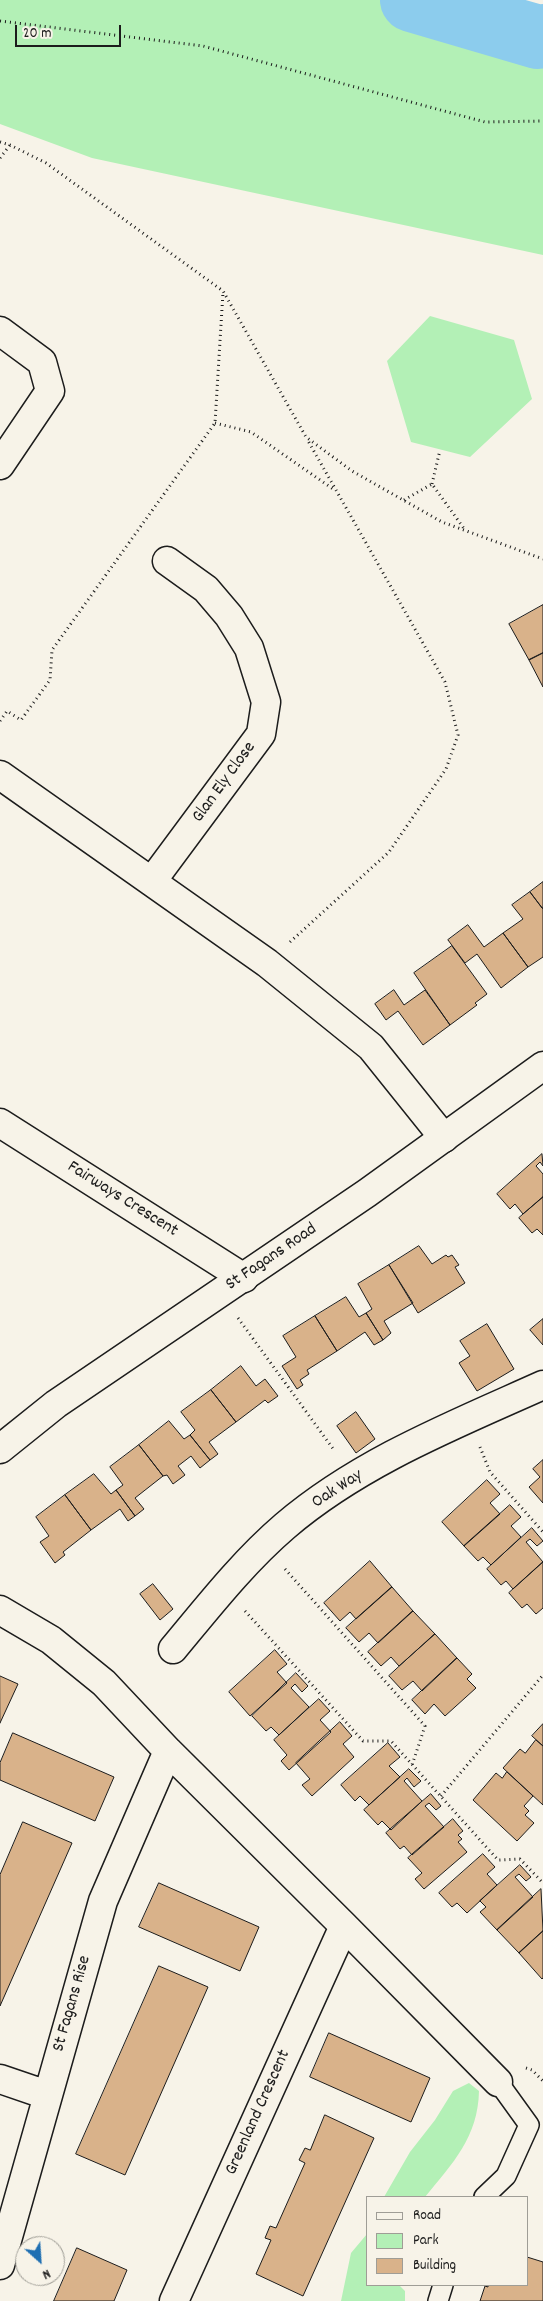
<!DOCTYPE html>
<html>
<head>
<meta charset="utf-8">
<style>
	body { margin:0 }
	#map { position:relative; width:543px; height:2301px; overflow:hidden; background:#f7f3e8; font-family:Dekko,sans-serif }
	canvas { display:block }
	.legend { position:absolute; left:366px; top:2196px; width:162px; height:90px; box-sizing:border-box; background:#f7f3e8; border:1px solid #9f9d96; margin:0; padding:6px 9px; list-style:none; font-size:15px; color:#1c1c1c }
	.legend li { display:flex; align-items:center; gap:10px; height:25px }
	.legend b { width:25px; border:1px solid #9f9d96 }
	.north { position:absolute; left:15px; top:2236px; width:50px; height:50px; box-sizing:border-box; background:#f7f3e8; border:1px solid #9f9d96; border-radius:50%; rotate:154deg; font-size:14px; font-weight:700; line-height:20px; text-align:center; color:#1c1c1c }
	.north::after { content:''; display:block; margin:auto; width:18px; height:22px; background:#1f6fb2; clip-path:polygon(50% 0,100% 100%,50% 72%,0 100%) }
	.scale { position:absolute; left:15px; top:25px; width:106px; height:22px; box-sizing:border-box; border:2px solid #1c1c1c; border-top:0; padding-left:6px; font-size:15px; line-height:18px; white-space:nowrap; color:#1c1c1c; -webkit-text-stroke:4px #f7f3e8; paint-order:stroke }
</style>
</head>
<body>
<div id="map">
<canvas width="543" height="2301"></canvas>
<ul class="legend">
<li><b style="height:6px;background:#f7f3e8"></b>Road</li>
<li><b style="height:14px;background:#b3f0b6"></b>Park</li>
<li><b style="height:14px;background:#d9b28a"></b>Building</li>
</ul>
<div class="north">N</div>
<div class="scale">20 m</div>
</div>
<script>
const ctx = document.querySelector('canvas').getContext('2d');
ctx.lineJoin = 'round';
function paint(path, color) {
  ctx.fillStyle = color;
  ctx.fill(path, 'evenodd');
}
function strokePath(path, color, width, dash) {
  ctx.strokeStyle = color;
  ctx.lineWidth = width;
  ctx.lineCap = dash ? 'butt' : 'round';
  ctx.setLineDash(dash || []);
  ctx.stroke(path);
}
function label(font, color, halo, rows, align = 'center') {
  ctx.font = font + ' Dekko,sans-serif';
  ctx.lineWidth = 5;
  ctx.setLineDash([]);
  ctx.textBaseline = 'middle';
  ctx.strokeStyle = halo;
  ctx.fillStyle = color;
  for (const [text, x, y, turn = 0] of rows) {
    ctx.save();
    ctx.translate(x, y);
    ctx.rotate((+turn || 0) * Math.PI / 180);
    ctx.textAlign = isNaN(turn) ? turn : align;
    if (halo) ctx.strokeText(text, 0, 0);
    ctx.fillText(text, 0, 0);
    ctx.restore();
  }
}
paint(new Path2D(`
	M0 0H381L484 18 543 34V255L92 158 0 124Z
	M430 316 514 340 532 399 470 457 411 442 387 361Z
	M469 2083 479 2091C478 2137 453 2163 425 2197H384L410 2152 435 2120 453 2091Z
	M367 2234V2285H399L405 2291V2301H341L351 2253Z`), '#b3f0b6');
strokePath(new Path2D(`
	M412 0 538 37 543 36`), '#8ccced', 64);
const building = new Path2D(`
	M543 605V653L529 660 509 624Z
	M543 653V687L529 660Z
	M543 882V908H542L530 892Z
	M530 892 543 909V957L528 967 503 933 523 919 512 905Z
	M468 925 484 947 503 933 528 967 501 988 477 954 465 963 448 940Z
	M452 946 487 994 475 1003 477 1005 450 1025 414 973Z
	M394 990 404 1005 425 990 450 1025 423 1045 398 1011 386 1020 375 1004Z
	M542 1154 543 1166 540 1162 536 1166 543 1174V1197L523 1214 515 1204 510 1209 497 1194Z
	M543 1197V1235L537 1229 532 1233 519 1218Z
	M419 1246 432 1264 446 1255 448 1257 452 1255 459 1265 455 1267 465 1283 418 1313 389 1265Z
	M389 1265 413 1303 384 1321 391 1333 383 1340 366 1313 372 1309 358 1284Z
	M346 1297 359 1317 366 1313 383 1340 374 1345 365 1332 337 1351 315 1316Z
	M315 1316 337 1351 307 1370 309 1374 300 1380 303 1385 297 1389 282 1366 296 1357 283 1336Z
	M543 1319V1345L530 1330Z
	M487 1324 514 1369 477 1391 459 1363 470 1356 460 1341Z
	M241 1366 256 1386 265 1379 278 1396 268 1403 265 1400 236 1422 211 1390Z
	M211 1390 236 1422 209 1442 218 1454 210 1460 190 1435 195 1430 181 1412Z
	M356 1412 375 1439 356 1453 337 1426Z
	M169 1421 184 1439 190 1435 210 1460 200 1468 191 1456 178 1466 185 1475 173 1484 167 1475 163 1476 139 1445Z
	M139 1445 163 1476 135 1498 144 1509 135 1516 116 1490 123 1485 110 1467Z
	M543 1460V1503L529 1487 540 1477 533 1469Z
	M94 1474 111 1494 116 1490 135 1516 128 1521 120 1509 91 1530 65 1495Z
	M487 1480 500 1494 490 1503 500 1514 464 1546 442 1522Z
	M65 1495 91 1530 63 1552 65 1555 55 1563 40 1542 49 1536 36 1517Z
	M510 1505 521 1517 511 1526 521 1537 491 1565 483 1557 478 1561 464 1546Z
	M532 1528 543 1541 537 1546 530 1539 526 1542 543 1562 513 1589 506 1581 501 1585 487 1569Z
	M370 1561 392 1587 356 1619 350 1612 340 1621 324 1603Z
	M543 1562V1608L536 1614 527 1604 522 1608 509 1593Z
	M153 1584 173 1609 160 1620 140 1594Z
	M392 1587 413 1611 378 1643 369 1633 359 1642 346 1628Z
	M413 1611 435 1634 399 1666 391 1657 381 1666 368 1652Z
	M435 1634 457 1658 422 1691 413 1681 402 1690 389 1676Z
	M275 1650 287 1664 277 1672 287 1683 250 1716 229 1692Z
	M457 1658 472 1674 467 1679 476 1688 445 1716 434 1704 425 1714 412 1700Z
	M296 1673 308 1686 302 1692 295 1684 291 1688 309 1707 279 1735 271 1727 266 1731 252 1716Z
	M0 1676 18 1684 0 1723Z
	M319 1699 330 1711 320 1720 331 1732 289 1770 281 1761 287 1755 274 1740Z
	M340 1722 352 1736 343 1744 354 1757 312 1796 302 1785 310 1779 296 1763Z
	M543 1724V1746L532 1736Z
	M13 1733 114 1777 95 1821 0 1780V1763Z
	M536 1740 543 1746V1805L503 1768 520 1749 525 1753Z
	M388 1743 400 1757 389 1766 400 1777 369 1805 360 1796 355 1801 341 1785Z
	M409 1769 421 1781 414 1787 407 1778 404 1781 422 1801 391 1830 382 1821 378 1825 364 1810Z
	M507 1772 533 1796 524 1806 529 1811 525 1815 534 1823 517 1841 473 1800 496 1773 502 1778Z
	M431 1794 441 1806 436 1810 429 1803 425 1806 444 1827 412 1855 404 1846 400 1849 386 1833Z
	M453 1819 463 1831 458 1835 462 1839 458 1842 467 1852 424 1889 415 1879 422 1873 408 1858Z
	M23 1822 72 1843 0 2006V1875Z
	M483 1854 495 1867 487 1874 497 1885 467 1913 457 1903 452 1907 439 1893Z
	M520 1865 531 1877 526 1881 519 1874 515 1877 533 1897 497 1930 480 1912 486 1907 480 1901Z
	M159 1883 259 1927 240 1971 139 1927Z
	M541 1889 543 1931 519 1953 497 1930Z
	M543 1931V1978L542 1979 519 1953Z
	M159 1966 208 1987 125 2175 76 2154Z
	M329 2033 430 2078 411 2122 310 2077Z
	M325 2115 374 2138 303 2296 256 2274 271 2240 265 2238 270 2226 276 2228 305 2163 299 2160 305 2148 310 2150Z
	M77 2248 127 2270 114 2301H54Z
	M527 2257 543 2262V2301H480L485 2286 488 2287V2285H527Z`);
paint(building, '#d9b28a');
strokePath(building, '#1c1c1c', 1);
const service = new Path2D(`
	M484 2197 506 2176 529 2125 498 2082
	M438 2301 443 2285`);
const minor = new Path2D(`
	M0 331 42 362 50 391 0 465
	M0 775 267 963 371 1047 444 1138
	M152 881 261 734 266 702 249 648 229 616 206 589 167 561
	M0 1123 244 1278
	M0 1610 51 1640 104 1683 168 1751 344 1926 498 2082
	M173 1649C208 1607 243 1562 285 1526 360 1462 454 1425 543 1385
	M0 2079 47 2095
	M0 2265 103 1901 168 1751
	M174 2301 344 1926`);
const tertiary = new Path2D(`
	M0 1449 56 1404 367 1193 543 1066`);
strokePath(service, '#1c1c1c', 22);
strokePath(minor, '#1c1c1c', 31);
strokePath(tertiary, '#1c1c1c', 31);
strokePath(new Path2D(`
	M0 21 203 46 485 122 543 121
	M0 142 10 145 46 163 223 291 306 437 352 471 442 522 543 559
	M0 158 10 145
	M215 423 251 432 333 489
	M432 484 440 450
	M404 500 432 484 465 530
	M0 721 7 711 21 720 50 680 52 650 215 423 223 292
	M290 942 389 852 446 769 458 735 445 682 307 439
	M238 1318 334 1450
	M480 1447 490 1472 543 1532
	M285 1569 425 1726 412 1765
	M245 1611 363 1741H391L498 1860 520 1859 543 1883
	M441 1796 543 1675
	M526 2068 532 2070 543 2081`), '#1c1c1c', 3, [1, 4]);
strokePath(service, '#f7f3e8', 19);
strokePath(minor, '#f7f3e8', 28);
strokePath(tertiary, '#f7f3e8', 28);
label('18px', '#1c1c1c', '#f7f3e8', [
	["Glan Ely Close",225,783,-54],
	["Fairways Crescent",122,1200,32],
	["St Fagans Road",272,1258,-34],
	["Oak Way",338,1490,-33],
	["St Fagans Rise",73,2004,-74],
	["Greenland Crescent",259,2113,-66]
]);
</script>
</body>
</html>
